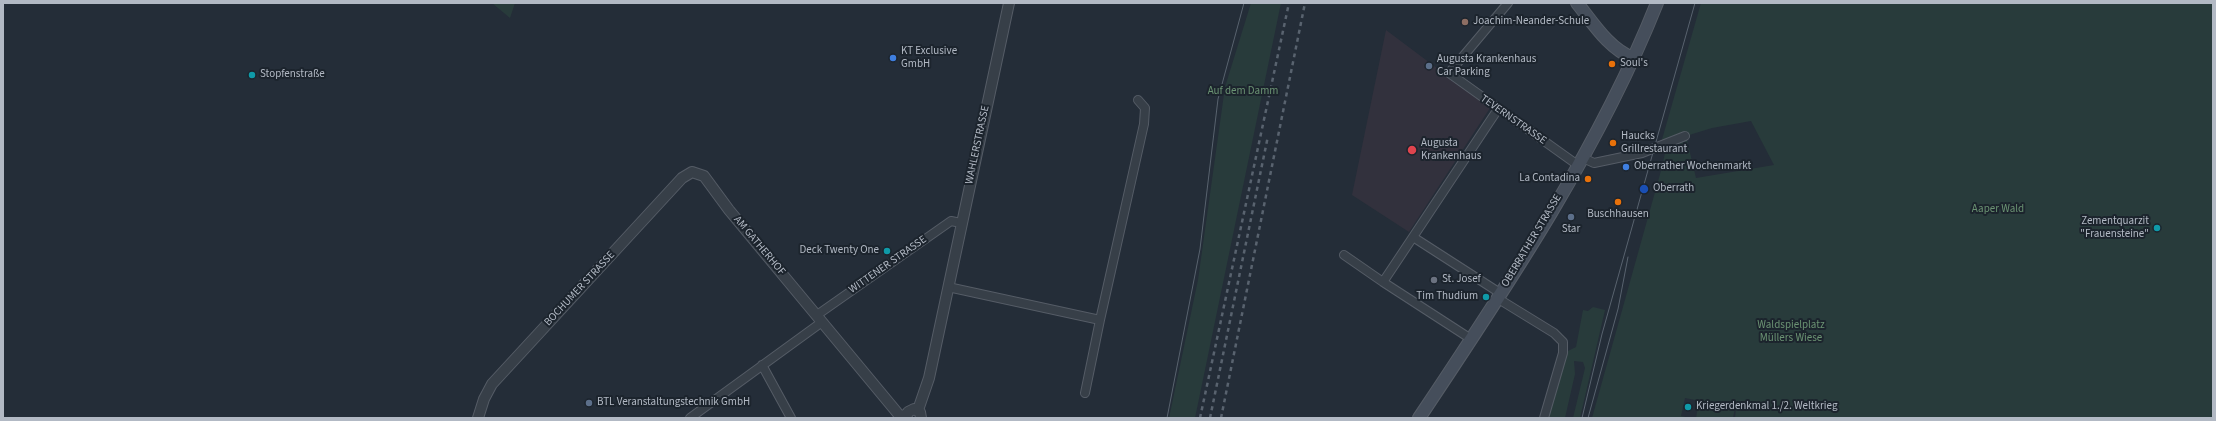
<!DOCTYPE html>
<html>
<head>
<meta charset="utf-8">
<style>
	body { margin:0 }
	#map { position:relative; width:2216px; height:421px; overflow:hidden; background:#242d38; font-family:"Source Sans 3",sans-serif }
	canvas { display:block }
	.frame { position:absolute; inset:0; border:4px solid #b2b9c4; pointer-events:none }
</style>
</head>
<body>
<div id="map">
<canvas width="2216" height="421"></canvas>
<div class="frame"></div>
</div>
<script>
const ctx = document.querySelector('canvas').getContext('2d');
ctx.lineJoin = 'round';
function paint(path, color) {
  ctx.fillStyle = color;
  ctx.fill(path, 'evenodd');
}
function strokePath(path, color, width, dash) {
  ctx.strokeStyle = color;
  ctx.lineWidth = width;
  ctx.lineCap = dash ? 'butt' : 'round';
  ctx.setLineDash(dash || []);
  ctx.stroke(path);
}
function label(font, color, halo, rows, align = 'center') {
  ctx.font = font + ' "Source Sans 3",sans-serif';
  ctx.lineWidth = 4;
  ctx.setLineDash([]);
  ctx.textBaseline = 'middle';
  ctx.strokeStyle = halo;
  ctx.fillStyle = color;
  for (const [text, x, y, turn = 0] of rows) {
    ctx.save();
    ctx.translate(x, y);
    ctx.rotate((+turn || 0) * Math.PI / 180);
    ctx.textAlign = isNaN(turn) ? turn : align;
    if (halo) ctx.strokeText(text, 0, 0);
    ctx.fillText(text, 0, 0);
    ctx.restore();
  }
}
paint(new Path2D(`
	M1386 30 1490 108 1409 232 1352 195Z`), '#32313d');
paint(new Path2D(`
	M492 3H515L510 18Z
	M1251 3H1281L1195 418H1169L1198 280 1225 87Z
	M1701 3H2213V418H1735L1736 408 1685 398 1681 416 1690 418H1592L1662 167 1665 153 1664 142 1661 143ZM1751 121 1774 165 1696 178 1686 136 1712 128Z
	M1593 307 1605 310 1580 418H1573L1585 368 1583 362 1574 361 1575 374 1565 418H1545L1564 353 1576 347 1583 310 1588 311Z
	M1699 401 1735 408 1733 418H1696Z`), '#283b3b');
const minor = new Path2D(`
	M1508 3 1449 73 1579 166
	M1583 158 1594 163 1642 153 1685 136
	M1413 237 1498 109
	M1344 255 1383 282
	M948 287 1100 320
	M1497 298 1554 333 1563 342V353L1544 418
	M817 315 951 221 961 223
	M1471 339 1383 282 1413 237 1500 293
	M762 365 791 418
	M1085 393 1100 320 1144 124 1145 108 1138 100
	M690 418 822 322`);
const tertiary = new Path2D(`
	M918 410 929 378 1009 3
	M478 418 484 399 492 384 682 178 692 172 704 176 729 210 895 410 899 415 906 416
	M906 418 908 412 914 409 920 412 921 418`);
const secondary = new Path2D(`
	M1577 3C1593 23 1609 49 1633 58
	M1419 418C1507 286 1598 151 1657 3`);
strokePath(minor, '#555c66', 10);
strokePath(tertiary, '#555c66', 12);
strokePath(secondary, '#555c66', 14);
strokePath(minor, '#373f48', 8);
strokePath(tertiary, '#373f48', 10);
strokePath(secondary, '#454e5b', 12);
strokePath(new Path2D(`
	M1167 418 1200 249 1218 99 1244 3
	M1582 418 1602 334 1695 3
	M1588 418 1618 309 1628 257`), '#59636f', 1);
strokePath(new Path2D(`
	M1200 418 1289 3
	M1210 418 1268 136
	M1221 418 1305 3`), '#59636f', 2.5, [4, 4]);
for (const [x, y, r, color] of [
	[1465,22,4,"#8d6e63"],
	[893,58,4,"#3f7fe0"],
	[1612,64,4,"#e8710a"],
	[1429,66,4,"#5c6f8a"],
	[252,75,4,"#0f9aa8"],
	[1613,143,4,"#e8710a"],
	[1412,150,5,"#e0444e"],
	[1626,167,4,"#3f7fe0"],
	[1588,179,4,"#e8710a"],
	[1644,189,5,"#1a4fb4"],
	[1618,202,4,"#e8710a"],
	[1571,217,4,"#5c6f8a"],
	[2157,228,4,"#0f9aa8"],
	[887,251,4,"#0f9aa8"],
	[1434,280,4,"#6b7280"],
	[1486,297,4,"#0f9aa8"],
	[589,403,4,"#5c6f8a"],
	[1688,407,4,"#0f9aa8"]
]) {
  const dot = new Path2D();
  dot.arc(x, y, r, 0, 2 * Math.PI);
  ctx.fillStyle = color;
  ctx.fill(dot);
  strokePath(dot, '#1c242d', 1.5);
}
label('11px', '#b2b9c4', '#1c242d', [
	["Joachim-Neander-Schule",1473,22],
	["KT Exclusive",901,52],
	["GmbH",901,65],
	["Augusta Krankenhaus",1437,60],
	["Car Parking",1437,73],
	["Soul's",1620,64],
	["Stopfenstraße",260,75],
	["Haucks",1621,137],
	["Grillrestaurant",1621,150],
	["Augusta",1421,144],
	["Krankenhaus",1421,157],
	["Oberrather Wochenmarkt",1634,167],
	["La Contadina",1580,179,"right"],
	["Oberrath",1653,189],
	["Buschhausen",1618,215,"center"],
	["Zementquarzit",2149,222,"right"],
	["\"Frauensteine\"",2149,235,"right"],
	["Star",1571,230,"center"],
	["Deck Twenty One",879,251,"right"],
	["St. Josef",1442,280],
	["Tim Thudium",1478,297,"right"],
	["BTL Veranstaltungstechnik GmbH",597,403],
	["Kriegerdenkmal 1./2. Weltkrieg",1696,407]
], 'left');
label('11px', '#6b9373', '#1c242d', [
	["Auf dem Damm",1243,92],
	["Aaper Wald",1998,210],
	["Waldspielplatz",1791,326],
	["Müllers Wiese",1791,339]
]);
label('11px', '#b2b9c4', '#1c242d', [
	["TEVERNSTRASSE",1513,120,35],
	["WAHLERSTRASSE",978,145,-78],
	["OBERRATHER STRASSE",1532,241,-59],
	["AM GATHERHOF",759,246,50],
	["WITTENER STRASSE",888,265,-35],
	["BOCHUMER STRASSE",580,289,-47]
]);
</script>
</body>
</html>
